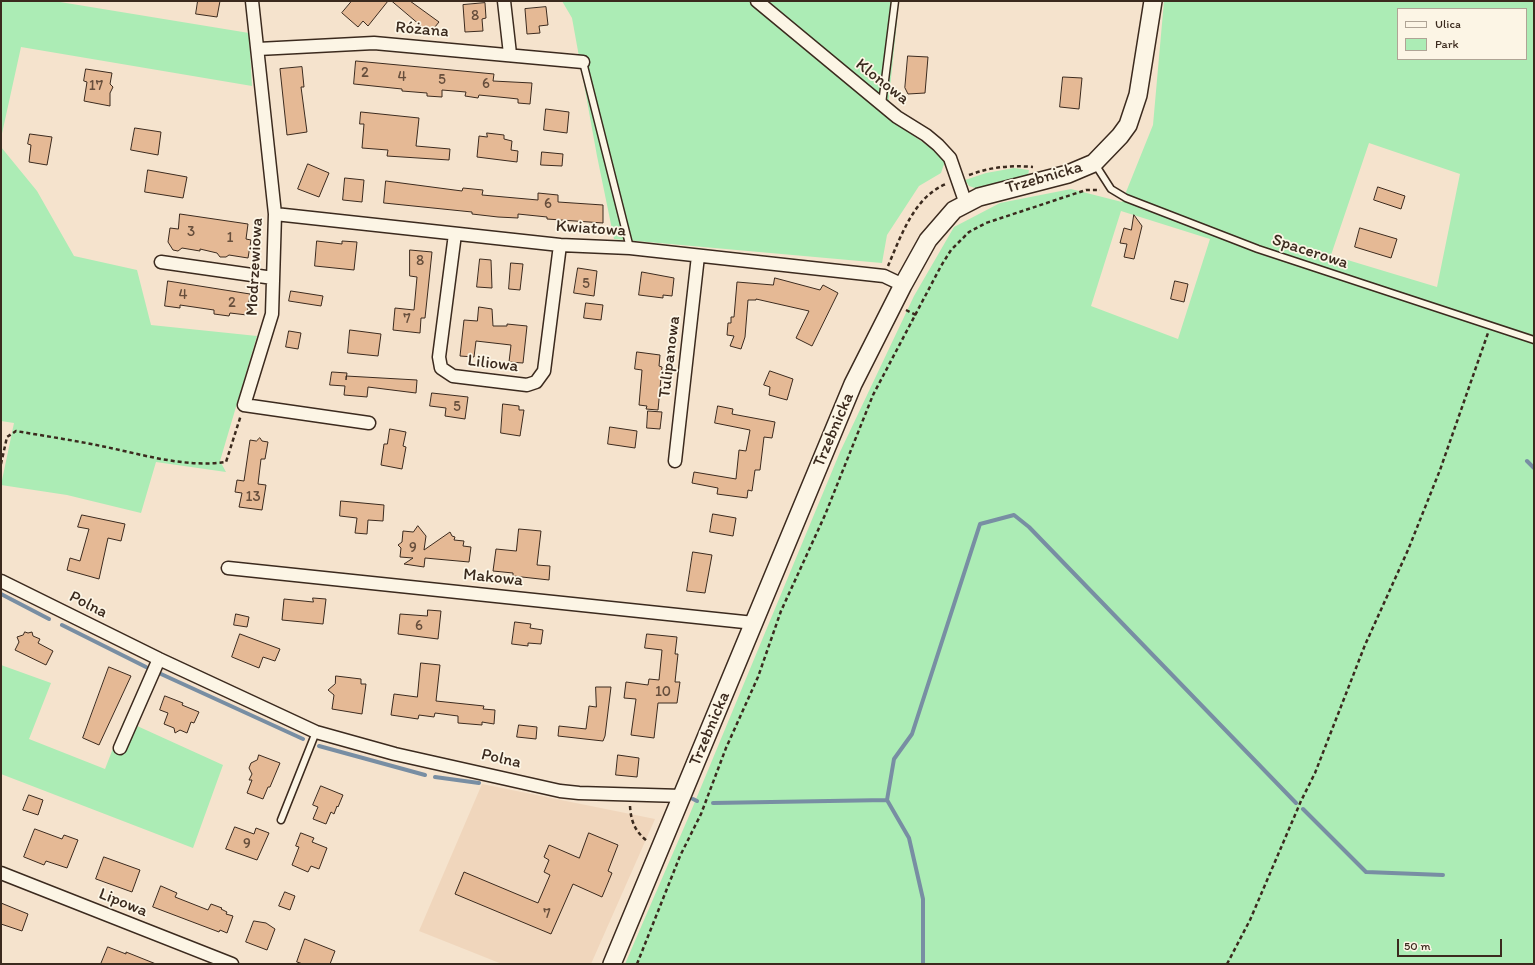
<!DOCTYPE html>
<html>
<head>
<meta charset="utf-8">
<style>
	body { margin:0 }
	#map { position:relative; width:1535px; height:965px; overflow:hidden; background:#f5e3cd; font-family:Itim,sans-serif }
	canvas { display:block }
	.frame { position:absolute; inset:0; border:2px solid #3b2a1e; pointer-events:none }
	.legend { position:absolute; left:1397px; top:8px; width:130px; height:52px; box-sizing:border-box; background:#fcf5e5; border:1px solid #afa495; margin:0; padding:5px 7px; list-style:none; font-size:12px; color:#3b2a1e }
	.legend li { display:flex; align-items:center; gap:8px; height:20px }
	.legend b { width:20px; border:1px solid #afa495 }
	.scale { position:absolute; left:1397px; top:939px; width:105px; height:18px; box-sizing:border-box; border:2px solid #3b2a1e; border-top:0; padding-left:5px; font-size:12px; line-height:14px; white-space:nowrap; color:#3b2a1e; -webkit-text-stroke:3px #fcf5e5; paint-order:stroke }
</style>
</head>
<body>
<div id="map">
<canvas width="1535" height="965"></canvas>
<div class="frame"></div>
<ul class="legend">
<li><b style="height:5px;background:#fcf5e5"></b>Ulica</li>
<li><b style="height:11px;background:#acecb5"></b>Park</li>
</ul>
<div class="scale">50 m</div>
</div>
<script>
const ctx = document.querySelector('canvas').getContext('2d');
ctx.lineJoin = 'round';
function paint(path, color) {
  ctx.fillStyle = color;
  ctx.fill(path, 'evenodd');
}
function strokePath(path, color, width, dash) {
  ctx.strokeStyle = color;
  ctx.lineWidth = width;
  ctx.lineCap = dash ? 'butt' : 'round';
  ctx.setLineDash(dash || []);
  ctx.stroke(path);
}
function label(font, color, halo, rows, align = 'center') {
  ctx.font = font + ' Itim,sans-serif';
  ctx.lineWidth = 3.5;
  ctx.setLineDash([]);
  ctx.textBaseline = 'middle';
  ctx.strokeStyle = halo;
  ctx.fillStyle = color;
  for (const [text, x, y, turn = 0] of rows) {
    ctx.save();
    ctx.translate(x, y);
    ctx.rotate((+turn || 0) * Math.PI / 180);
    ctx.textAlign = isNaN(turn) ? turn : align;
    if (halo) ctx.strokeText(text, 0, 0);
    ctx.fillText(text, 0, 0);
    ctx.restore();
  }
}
paint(new Path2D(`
	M482 784 655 819 591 964H502L419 931Z`), '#f0d6bc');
paint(new Path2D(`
	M1 1H54L249 33 252 86 21 47 1 138Z
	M562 1H899L887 117 931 148 945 161 941 173 919 186 887 235 882 263 614 239 597 156 572 18Z
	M1164 1H1534V964H625L689 816 840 452 914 296 954 227 1000 203 1071 189 1122 202 1153 125ZM1398 9H1526V59H1398ZM1369 143 1460 174 1437 287 1331 255ZM1121 211 1210 239 1178 339 1091 306Z
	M1 147 37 191 74 256 137 270 151 325 257 336 220 461 226 472 156 462 141 513 67 495 1 485 14 423 1 421Z
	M1014 168 1029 170 1028 175 975 188 969 186 965 180 986 173Z
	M1 665 51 683 29 739 105 769 124 720 223 765 193 848 1 774Z`), '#acecb5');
strokePath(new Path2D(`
	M1527 461 1534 468
	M1 594 49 619
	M62 625 146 667
	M161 674 303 739
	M319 746 425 775
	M435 777 479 783
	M693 799 697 801
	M713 803 887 800
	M1303 809 1366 872 1443 875
	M923 964V899L909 838 887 800 894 759 912 734 980 524 1014 515 1029 527 1296 803`), '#788ea3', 4);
const building = new Path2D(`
	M198 1H220L217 17 196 14Z
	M352 1H388L368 26 363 21 358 27 342 13Z
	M392 1H410L439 22 430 33Z
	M485 3 486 18 482 19 483 31 465 32 463 5Z
	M546 7 548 25 539 26 540 33 527 34 525 9Z
	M908 56 928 57 925 93 908 94 905 88Z
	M356 61 494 74 493 81 532 83 530 104 518 103V99L509 98 479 95 478 98 465 96 466 92 442 90V97L427 96V93L402 91V89L354 84Z
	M302 67 304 87H301L307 132 287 135 280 69Z
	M86 69 112 73 110 84 113 87 110 93V106L84 101 87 82 84 81Z
	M1063 77 1082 78 1079 109 1060 107Z
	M546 109 569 112 567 133 544 130Z
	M361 112 419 118 416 146 450 149 449 160 387 156 388 150 362 148 364 124H360Z
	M135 128 161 132 158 155 131 150Z
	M487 133 504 135V139L512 141 511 150 518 151 517 162 477 157 479 136 487 137Z
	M30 134 52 137 47 165 29 162 31 145 28 144Z
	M542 152 563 154 562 166 541 165Z
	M308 164 329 173 319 197 298 189Z
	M148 170 187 177 183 198 145 192Z
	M345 178 364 180 362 202 343 200Z
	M386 181 462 191 463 188 483 190 482 195 538 200V193L558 195V202L603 205V223L547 219V217L518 214V218L498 217 472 214V212L384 203Z
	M1378 187 1405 196 1401 209 1374 200Z
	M180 214 248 224 246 239 251 240 248 258 229 255 226 257H220L217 253 200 249V251L182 248 178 251 173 250 168 242 170 228 178 229Z
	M1134 215 1142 226 1134 259 1124 257 1127 244 1120 243 1124 228 1131 230Z
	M1360 228 1397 239 1391 258 1355 247Z
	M317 241 342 244V241L357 242 354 270 315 266Z
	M410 250 432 252 425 318H421L420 333 393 330 395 308 414 310 417 277 410 276Z
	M480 259 491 260 492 288 477 287Z
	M511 263 523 264 520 290 509 289Z
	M578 268 597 271 594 296 574 293Z
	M642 272 674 278 672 296 663 295V298L639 295Z
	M775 278 820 290 823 285 838 293 812 346 796 338 809 311 756 299V300H748L745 337 741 349 730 346 734 336 727 335 728 323H731V317H734L737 282 773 285Z
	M168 281 250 294 247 315 230 313 229 316 214 314V310L180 305V308L165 306Z
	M1175 281 1188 284 1184 302 1171 299Z
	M291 291 323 296 321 306 289 301Z
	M586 303 603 305 601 320 584 318Z
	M479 307 492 309 493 326H507V324L527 326 523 363 509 362 511 345 476 341 474 357 460 356 464 320 477 321Z
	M350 330 381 334 378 356 348 353Z
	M289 331 301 333 298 349 286 347Z
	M637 352 660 355 659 366 662 367 658 410 646 409 647 406 639 405 642 370 635 369Z
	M770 371 793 379 787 400 769 395 770 387 764 385Z
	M332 372 347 373 346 380V376L417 380 416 393 368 387 367 397 344 395 345 386 330 385Z
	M432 393 468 397 465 419 445 416 446 408 430 406Z
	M503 404 519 406V410H524L520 436 501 433Z
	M718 406 733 409 732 414 775 422 772 438 764 437 760 470H755L752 491 748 490 747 498 717 494 718 488 692 483 694 472 736 479 739 450 746 451 750 430 715 423Z
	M648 411 662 412 660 429 647 428Z
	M610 427 637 431 635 448 608 444Z
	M390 429 406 432 403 446 406 447 402 469 381 465 384 444H387Z
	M260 438 262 441 268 442 265 459H261L258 484 266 485 262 510 239 507 242 493 235 492 237 480 244 481 250 440 256 441Z
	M341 501 384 505 383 521 368 520 367 534 355 533 357 518 340 516Z
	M713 514 736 518 733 536 710 532Z
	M82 515 125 524 121 541 108 538 99 579 67 570 70 558 80 561 89 529 78 527Z
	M418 526 426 536 424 550 450 532 452 536 455 537 454 540 464 541 463 546 471 547 469 562 425 558 424 567 404 564 413 558 400 557 401 548 398 545 402 542 403 531 413 532Z
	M519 529 541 531 537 565 550 566 549 580 513 576V573L493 571 496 549 516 551Z
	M693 552 712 555 705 593 687 591Z
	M313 598 326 599 323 624 282 620 284 599 313 602Z
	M428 610 441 611 438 639 398 634 400 614 427 616Z
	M236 614 249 617 247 627 234 625Z
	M515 622 531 624 530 628 543 630 541 644 528 643V646L512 644Z
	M25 632 28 633 32 632 33 636 40 639 38 643 53 651 46 665 15 650 19 642 17 637 23 635Z
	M240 634 280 649 275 661 263 657 259 668 232 657Z
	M647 634 677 637 675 654H678L675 682H680L677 703H658L654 738 631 735 636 699 624 698 626 682 648 685 649 679 659 680 662 650 645 648Z
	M421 663 440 665 436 701 484 706 483 709 495 710 494 724 482 722V725L458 723V716L435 713 434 717 419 715 418 719 391 715 394 694 417 697Z
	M109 667 131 676 99 745 83 738Z
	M336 676 361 679V684H366L362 714 332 709 334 695 328 690 335 684Z
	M596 687H611L605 736 603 741 558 736 559 726 586 729 589 706 596 707Z
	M165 696 183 703 182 705 199 712 194 723 191 722 187 733 180 730 175 733 174 728 164 724 168 713 160 710Z
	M519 725 537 727 536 739 517 737Z
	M259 755 280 763 270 787H268L263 799 247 793 252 780H249L252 774 249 768 251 763 257 760Z
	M618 755 639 758 637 777 616 775Z
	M321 786 343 795 338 807 337 806 334 814 331 812 326 824 313 819 318 807 313 805Z
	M29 795 43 800 38 815 23 810Z
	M235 827 254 834 256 828 269 833 257 860 226 849Z
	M35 829 62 839 64 835 78 840 67 868 46 861 44 865 24 857Z
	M301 833 314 838 312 842 327 848 319 869 311 866 308 872 292 865 299 847 296 846Z
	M589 833 618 845 608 871 612 873 602 897 573 884 551 934 455 894 464 872 538 903 550 875 544 872 549 860 544 857 549 845 579 858Z
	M104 857 140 870 132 892 96 879Z
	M161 886 177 893 175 897 208 910 211 904 222 908 221 909 227 912 226 914 233 916 227 933 220 930 219 932 153 907Z
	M285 892 295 896 290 910 279 906Z
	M1 903 28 914 22 931 1 924Z
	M254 921 266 923 275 929 267 950 246 942Z
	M305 939 335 951 330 964H303L297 962Z
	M108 947 126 954V952L156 964H101Z`);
paint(building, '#e5b995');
strokePath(building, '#3b2a1e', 1);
const lane = new Path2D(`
	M583 62 630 248
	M882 104 895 1
	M1095 164 1111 189 1126 198 1258 249 1534 340
	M281 820 316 732`);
const street = new Path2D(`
	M252 1 275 214 272 314 244 405 369 423
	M504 1 510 54
	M757 1 897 117 926 135 938 145 950 158 966 204
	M258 49 374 43 583 62
	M275 214 560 245 630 248 884 276 903 285
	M455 234 439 357 441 368 453 376 527 385 536 382 544 371 560 245
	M161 262 273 278
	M675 461 698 256
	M228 568 754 623
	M1 581 159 659 316 732 395 754 560 791 579 793 682 796
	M120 748 159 659
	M1 873 232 964`);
const secondary = new Path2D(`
	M612 964 853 384 903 285 928 240 954 210 979 197 1068 174 1094 163 1120 136 1128 125 1138 95 1153 1`);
strokePath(lane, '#3b2a1e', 9);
strokePath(street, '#3b2a1e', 15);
strokePath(secondary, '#3b2a1e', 20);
strokePath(new Path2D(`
	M969 175C991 167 1010 165 1033 167
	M888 266C901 236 914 197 946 184
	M906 310 916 315
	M1 464 7 437 16 431C44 436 73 440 101 446 141 454 184 468 226 462L241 415
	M630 806C631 822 635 831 647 841
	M637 964 680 856 701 814 726 748 758 677 781 611 825 515 873 395 941 266 951 250 969 232 986 223 1086 190H1100
	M1227 964 1250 920 1301 801 1315 773 1365 645 1408 550 1440 470 1488 333`), '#3b2a1e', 2.5, [4, 3]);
strokePath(lane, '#fcf5e5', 6);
strokePath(street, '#fcf5e5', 12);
strokePath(secondary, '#fcf5e5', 17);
label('15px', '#664e3c', null, [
	["8",475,16],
	["2",365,73],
	["4",402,77],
	["5",442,80],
	["6",486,84],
	["17",96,86],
	["6",548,204],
	["3",191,232],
	["1",230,238],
	["8",420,261],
	["5",586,284],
	["4",183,295],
	["2",232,303],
	["7",407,319],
	["5",457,407],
	["13",253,497],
	["9",413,548],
	["6",419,626],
	["10",663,692],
	["9",247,844],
	["7",547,914]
]);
label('17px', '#3b2a1e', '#fcf5e5', [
	["Różana",422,30,5],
	["Klonowa",882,82,38],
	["Trzebnicka",1044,178,-16],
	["Kwiatowa",591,229,4],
	["Spacerowa",1310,252,18],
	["Modrzewiowa",255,267,-87],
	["Tulipanowa",670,357,-83],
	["Liliowa",493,364,7],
	["Trzebnicka",834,430,-67],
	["Makowa",493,578,6],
	["Polna",88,605,27],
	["Trzebnicka",710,729,-67],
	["Polna",501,759,13],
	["Lipowa",123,903,22]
]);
</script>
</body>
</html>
